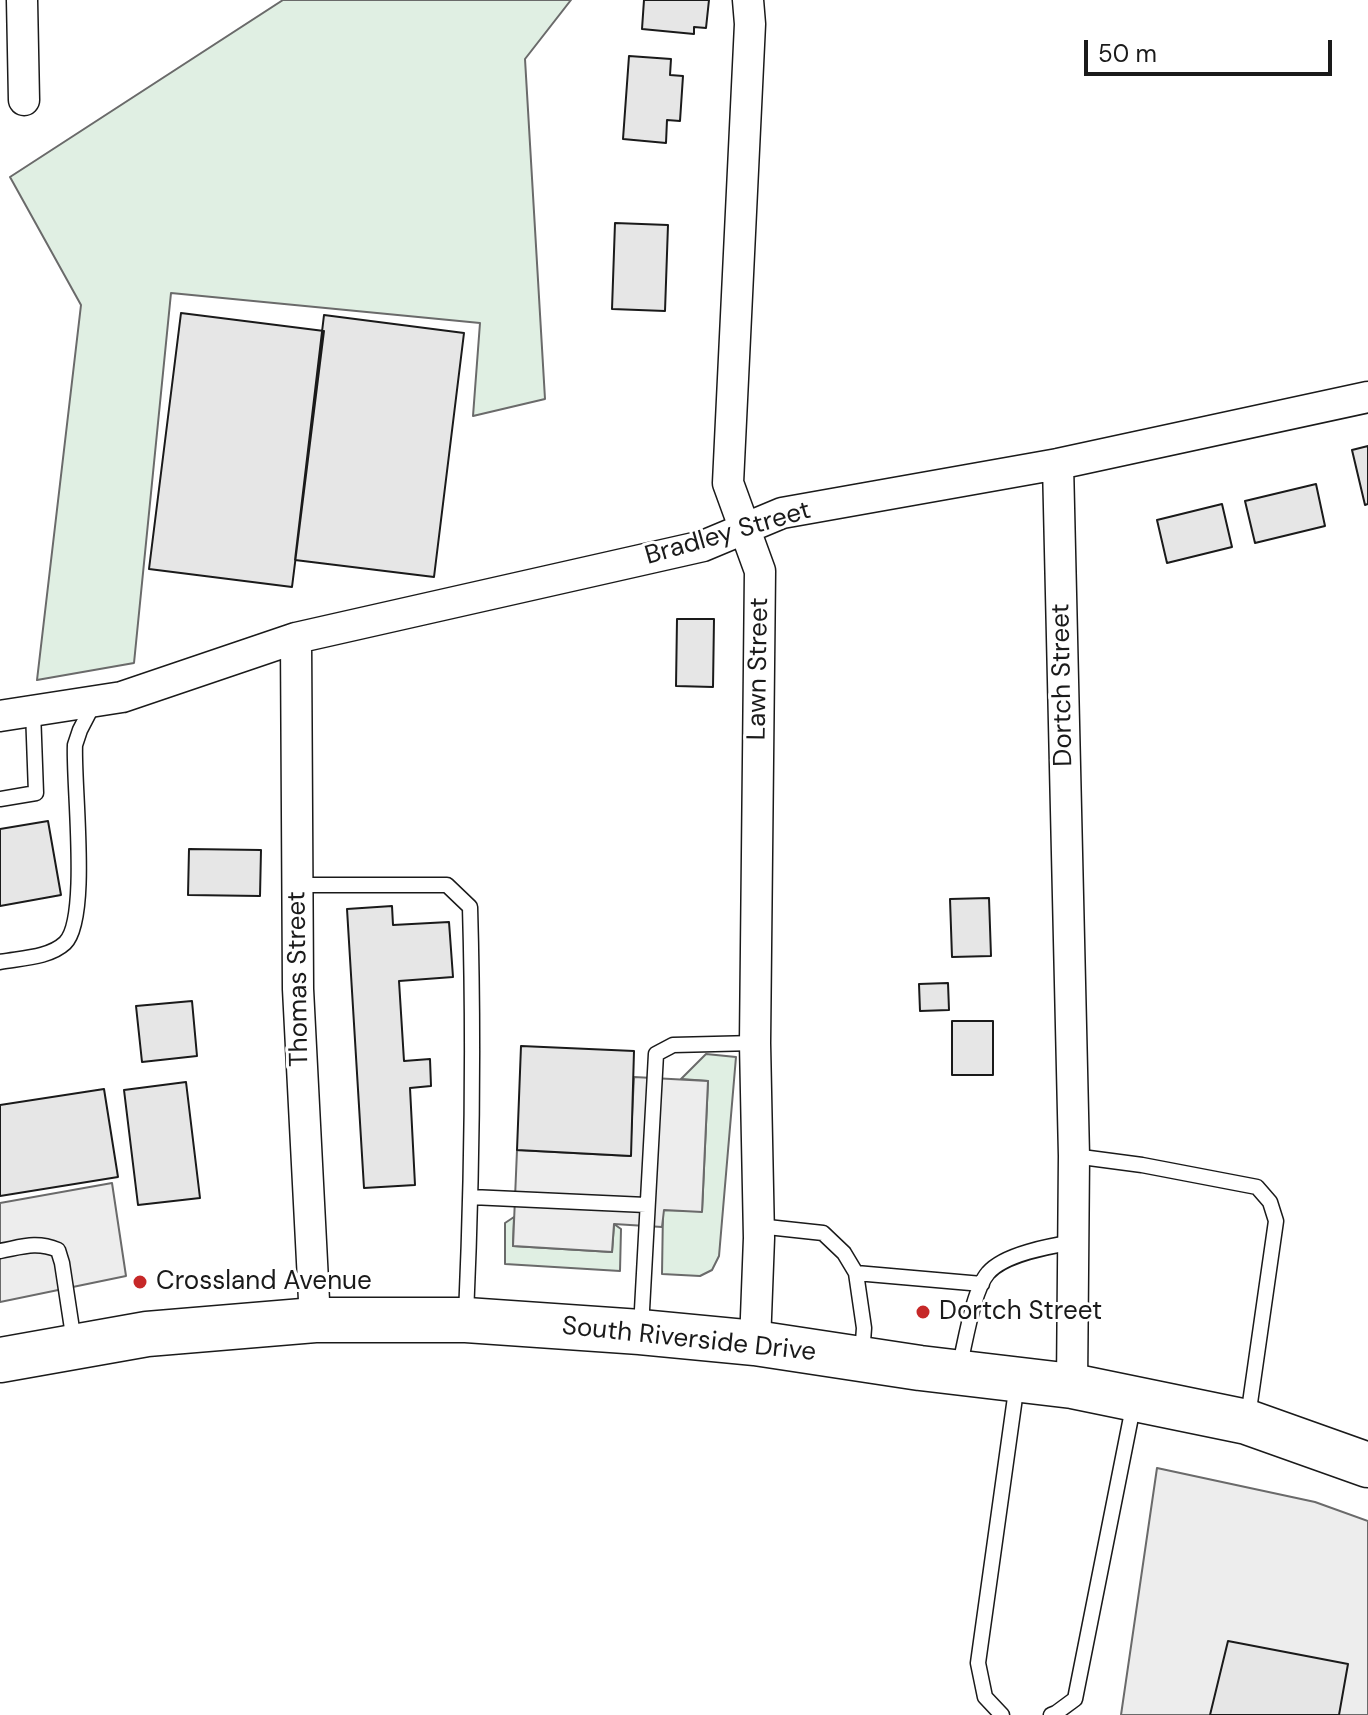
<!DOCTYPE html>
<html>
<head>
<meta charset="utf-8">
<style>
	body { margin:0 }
	#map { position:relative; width:1368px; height:1715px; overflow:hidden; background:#fff; font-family:"DM Sans",sans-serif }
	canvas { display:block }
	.scale { position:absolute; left:1084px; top:40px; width:248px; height:36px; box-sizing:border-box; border:4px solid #1a1a1a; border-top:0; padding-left:10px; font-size:24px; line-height:28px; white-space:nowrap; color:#1a1a1a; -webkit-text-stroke:6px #fff; paint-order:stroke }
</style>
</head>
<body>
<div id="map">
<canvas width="1368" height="1715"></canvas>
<div class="scale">50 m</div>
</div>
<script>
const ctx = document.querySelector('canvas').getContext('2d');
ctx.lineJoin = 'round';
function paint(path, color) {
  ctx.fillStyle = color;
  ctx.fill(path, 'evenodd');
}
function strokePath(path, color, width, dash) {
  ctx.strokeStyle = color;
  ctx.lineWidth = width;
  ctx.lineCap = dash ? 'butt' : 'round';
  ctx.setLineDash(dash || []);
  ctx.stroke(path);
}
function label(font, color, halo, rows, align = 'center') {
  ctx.font = font + ' "DM Sans",sans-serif';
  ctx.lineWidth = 6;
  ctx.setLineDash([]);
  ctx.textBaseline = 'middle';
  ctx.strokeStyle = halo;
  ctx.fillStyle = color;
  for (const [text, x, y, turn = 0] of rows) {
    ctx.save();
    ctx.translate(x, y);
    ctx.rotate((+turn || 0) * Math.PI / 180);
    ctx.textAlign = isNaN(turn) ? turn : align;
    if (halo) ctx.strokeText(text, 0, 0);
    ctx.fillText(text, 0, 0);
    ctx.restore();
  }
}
const green = new Path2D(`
	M283 0H571L525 59 545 399 473 416 480 323 171 293 134 663 37 680 81 305 10 177Z
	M706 1054 736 1057 719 1256 712 1270 700 1276 662 1274 663 1210 702 1211 708 1081 681 1079Z
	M514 1217 513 1246 612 1252 614 1224 621 1229 620 1271 505 1264V1223Z`);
paint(green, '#e0efe3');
strokePath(green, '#6a6a6a', 2);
const parking = new Path2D(`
	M634 1077 708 1081 702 1212 664 1210 662 1227 614 1224 612 1252 513 1246 517 1150 630 1156Z
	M112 1183 126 1276 0 1302V1203Z
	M1157 1468 1315 1502 1368 1521V1715H1121Z`);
paint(parking, '#ededed');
strokePath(parking, '#6a6a6a', 2);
const building = new Path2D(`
	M644 0H709L706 28 694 27V34L642 29Z
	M629 56 671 59 670 75 683 76 680 121 667 120 666 143 623 139Z
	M615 223 668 225 665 311 612 309Z
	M181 313 324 331 292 587 149 569Z
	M324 315 464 333 434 577 295 560Z
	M1368 446V504L1365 505 1352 450Z
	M1316 484 1325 526 1255 543 1245 501Z
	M1222 504 1232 547 1167 563 1157 520Z
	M677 619H714L713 687 676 686Z
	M48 821 61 895 0 906V829Z
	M189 849 261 850 260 896 188 895Z
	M989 898 991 956 952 957 950 899Z
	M392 906 393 925 449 922 453 977 399 981 404 1061 430 1059 431 1086 410 1088 415 1185 364 1188 347 909Z
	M948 983 949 1010 920 1011 919 984Z
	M192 1001 197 1056 142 1062 136 1006Z
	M952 1021H993V1075H952Z
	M521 1046 634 1051 631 1156 517 1150Z
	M186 1082 200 1198 138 1205 124 1090Z
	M104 1089 118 1177 0 1196V1105Z
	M1228 1641 1348 1664 1339 1715H1210Z`);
paint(building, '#e6e6e6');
strokePath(building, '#1a1a1a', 2);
const lane = new Path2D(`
	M0 799 36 793 33 711
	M297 885H447L470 907C474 1043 472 1179 466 1316
	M0 962C20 958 49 958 65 943 90 919 73 784 75 745L80 730 94 703
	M1074 1156 1142 1165 1257 1187 1270 1202 1276 1221 1248 1417
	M471 1197 646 1205
	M758 1226 823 1233 844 1253 856 1273 864 1328 862 1355
	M0 1251C22 1247 36 1241 58 1250L62 1263 74 1342
	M856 1273 982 1284
	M641 1328 656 1054 673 1045 755 1043
	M959 1368C965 1345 973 1290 988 1273 1004 1254 1050 1246 1074 1242
	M1002 1715 985 1697 978 1663 1017 1383
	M1051 1715 1056 1713 1075 1699 1134 1402`);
const street = new Path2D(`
	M22 0 24 100
	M748 0 750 24 728 483 760 571 755 1043 759 1238 755 1343
	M1058 464 1074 1156 1072 1386
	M296 638 298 989 315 1320
	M0 716 122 697 296 638 703 546 782 513 1058 464 1368 397`);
const highway = new Path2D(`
	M0 1360 147 1334 315 1320H466L640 1332 755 1343 920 1368 1072 1386 1247 1422 1368 1465`);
strokePath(lane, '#1a1a1a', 17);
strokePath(street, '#1a1a1a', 33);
strokePath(highway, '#1a1a1a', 47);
strokePath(lane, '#fff', 14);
strokePath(street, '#fff', 30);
strokePath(highway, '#fff', 44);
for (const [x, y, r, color] of [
	[140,1282,8,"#c62828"],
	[923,1312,8,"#c62828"]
]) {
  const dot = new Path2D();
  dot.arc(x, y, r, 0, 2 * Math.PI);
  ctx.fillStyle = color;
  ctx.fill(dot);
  strokePath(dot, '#fff', 3);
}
label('26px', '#1a1a1a', '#fff', [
	["Bradley Street",728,534,-16],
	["Lawn Street",759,669,-89],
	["Dortch Street",1063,685,-91],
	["Thomas Street",299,979,-91],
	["South Riverside Drive",689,1340,6]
]);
label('26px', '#1a1a1a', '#fff', [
	["Crossland Avenue",156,1282],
	["Dortch Street",939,1312]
], 'left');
</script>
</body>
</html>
